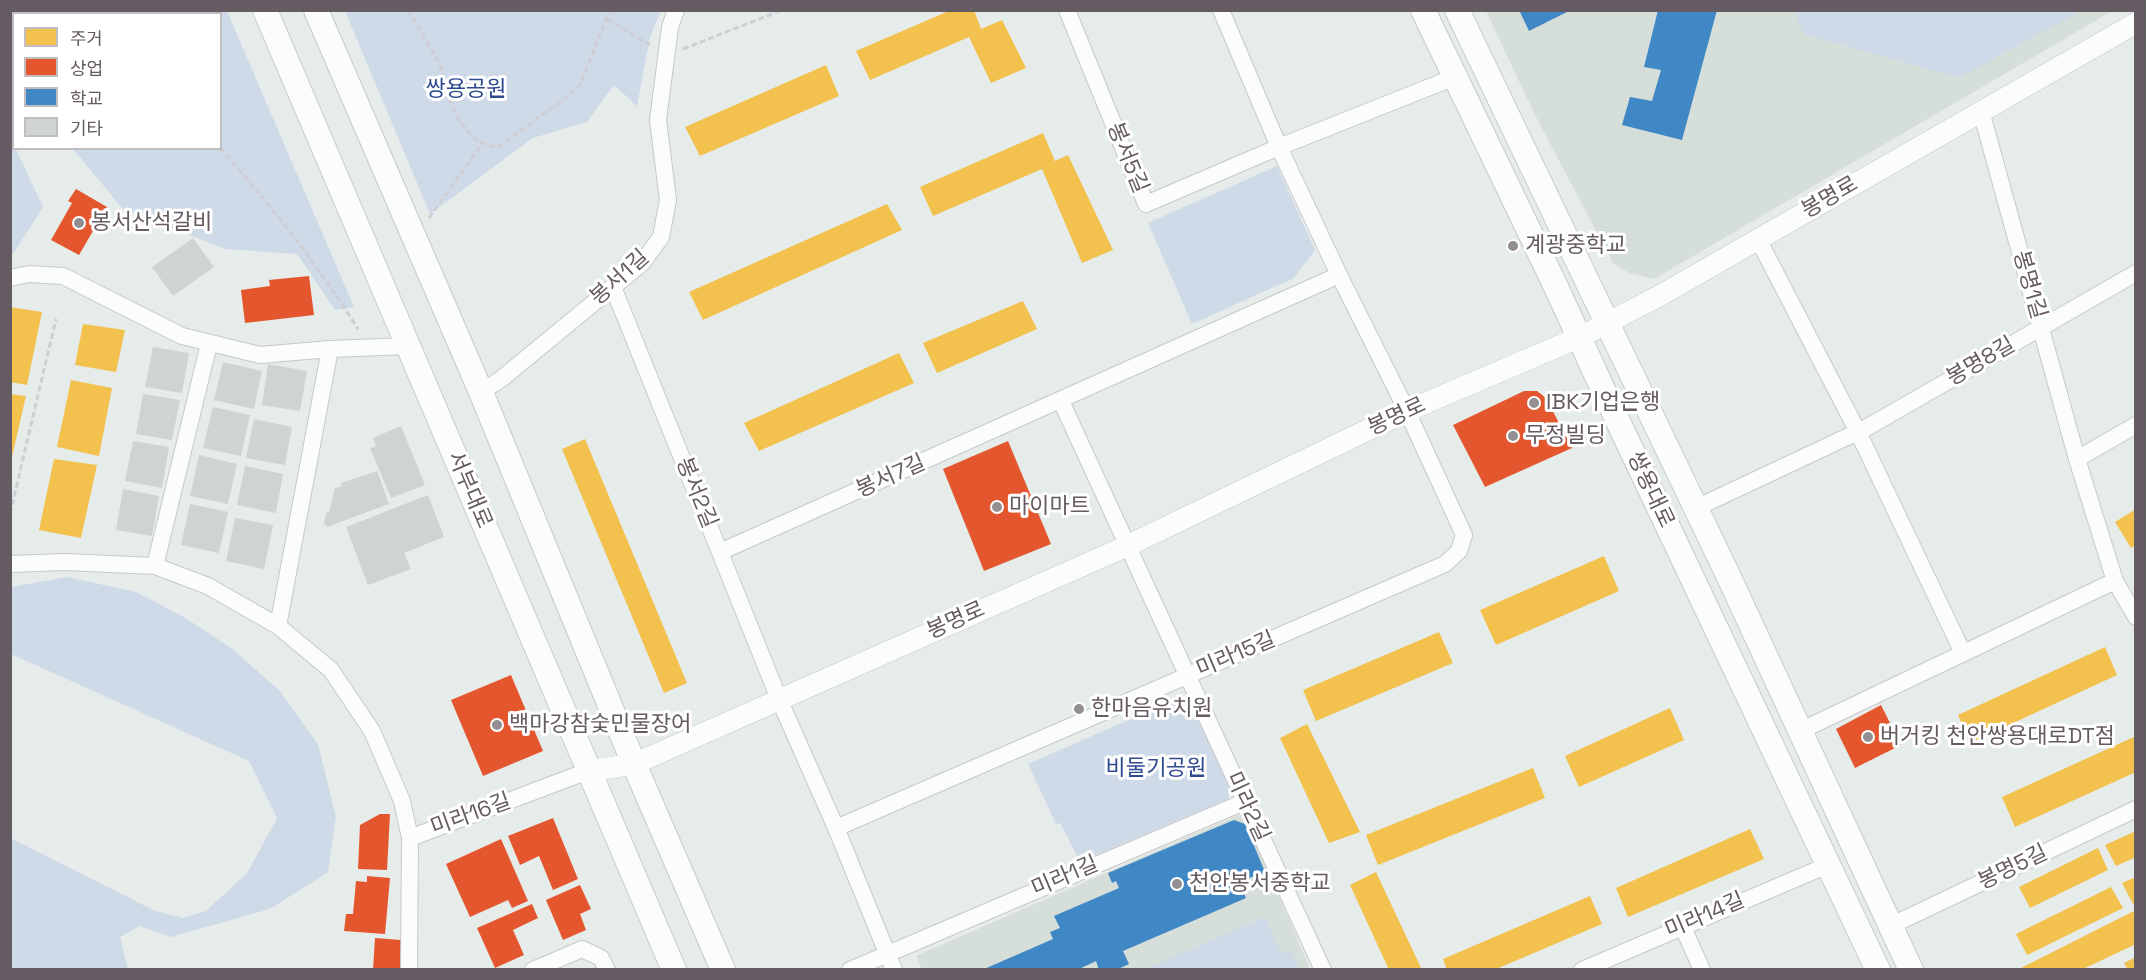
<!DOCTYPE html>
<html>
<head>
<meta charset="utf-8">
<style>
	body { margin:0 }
	#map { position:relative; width:2146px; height:980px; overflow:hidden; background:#e6ece9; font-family:"Space Grotesk","Noto Sans KR",sans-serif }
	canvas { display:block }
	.frame { position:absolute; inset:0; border:12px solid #655b63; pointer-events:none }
	.legend { position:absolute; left:12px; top:12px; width:210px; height:138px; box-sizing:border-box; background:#fff; border:2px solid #c1bdc1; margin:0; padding:8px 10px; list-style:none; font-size:18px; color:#655b63 }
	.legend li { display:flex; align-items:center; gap:12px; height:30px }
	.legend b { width:30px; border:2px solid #c1bdc1 }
</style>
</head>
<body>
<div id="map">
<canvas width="2146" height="980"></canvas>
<div class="frame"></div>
<ul class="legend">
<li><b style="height:16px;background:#f2c14e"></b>주거</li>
<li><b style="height:16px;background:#e4572e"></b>상업</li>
<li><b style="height:16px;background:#3f88c5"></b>학교</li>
<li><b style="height:16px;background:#d0d4d1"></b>기타</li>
</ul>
</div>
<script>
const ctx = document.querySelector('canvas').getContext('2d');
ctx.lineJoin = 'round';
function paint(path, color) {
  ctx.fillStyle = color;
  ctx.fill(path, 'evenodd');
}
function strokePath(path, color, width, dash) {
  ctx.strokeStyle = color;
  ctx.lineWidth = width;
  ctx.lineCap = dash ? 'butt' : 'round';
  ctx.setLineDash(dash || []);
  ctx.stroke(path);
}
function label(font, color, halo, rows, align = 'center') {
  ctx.font = font + ' "Space Grotesk","Noto Sans KR",sans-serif';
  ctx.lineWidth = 6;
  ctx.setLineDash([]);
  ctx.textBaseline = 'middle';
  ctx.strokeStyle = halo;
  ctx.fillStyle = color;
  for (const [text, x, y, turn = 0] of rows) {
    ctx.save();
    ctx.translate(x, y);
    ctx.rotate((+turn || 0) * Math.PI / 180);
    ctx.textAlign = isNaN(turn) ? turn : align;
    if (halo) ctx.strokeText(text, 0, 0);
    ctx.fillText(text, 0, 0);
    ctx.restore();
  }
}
paint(new Path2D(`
	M1486 11H2112L1654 279 1629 273 1613 263 1534 113Z
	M1243 813 1310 969 922 970 916 956Z`), '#d5ded8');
paint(new Path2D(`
	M11 10 227 11 354 307 335 310 297 254 225 249 122 208 73 149 220 148V14H14V133L11 134Z
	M1799 10H2081V11L1959 78 1804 34 1797 19Z
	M345 11H661L650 37 637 106 614 85 587 122 533 138 430 214Z
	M10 137 14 148 16 149 43 207 13 254 11 255Z
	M1277 166 1315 250 1294 278 1192 324 1148 223Z
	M67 577 136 592 184 617 231 648 279 690 318 744 336 817 328 872 270 909 171 937 140 926 120 937 128 969H11V838L155 911 183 918 206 911 247 873 277 818 249 761 11 654V587Z
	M1181 697 1193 699 1232 788 1228 799 1080 862 1060 823 1056 824 1028 764Z
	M1265 917 1281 954 1291 950 1299 969H1145Z`), '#cfdae9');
paint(new Path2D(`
	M951 10H974L981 29 1002 20 1026 68 991 83 969 37 870 80 856 51Z
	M826 65 839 96 700 156 685 127Z
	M1043 133 1055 161 1068 155 1113 250 1082 263 1042 169 933 216 920 187Z
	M887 204 902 230 703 320 689 292Z
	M1023 301 1037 329 937 373 923 343Z
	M10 307 42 312 27 385 10 382Z
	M83 324 125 330 116 372 75 365Z
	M899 353 914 383 759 451 744 423Z
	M71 380 112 388 99 456 57 447Z
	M10 394 26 396 11 461H10Z
	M585 439 687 683 664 693 562 449Z
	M54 459 97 465 81 538 39 530Z
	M2136 509V545L2131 548 2115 522Z
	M1604 556 1619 591 1496 645 1480 610Z
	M1439 632 1453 663 1316 721 1303 690Z
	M2105 647 2117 675 1970 743 1958 715Z
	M1670 708 1684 740 1579 787 1565 756Z
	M1307 724 1360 832 1329 843 1280 738Z
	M2136 736V772L2015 827 2002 797Z
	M1533 768 1545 798 1378 865 1366 835Z
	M1750 829 1764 859 1628 917 1616 888Z
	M2136 831V857L2116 866 2105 845Z
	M2098 848 2108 870 2030 908 2019 887Z
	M1376 872 1422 970H1389L1350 885Z
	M2136 877V903L2133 904 2122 883Z
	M2111 887 2123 908 2027 955 2016 934Z
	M1590 896 1602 924 1494 970H1447L1443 959Z
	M2134 911 2136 944 2081 970H2017Z
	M2136 957V970H2128L2124 963Z`), '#f2c14e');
paint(new Path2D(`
	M76 189 107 207 79 255 51 240 72 203 68 201Z
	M309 276 314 315 245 323 241 290 270 286 269 280Z
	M1524 391H1537L1546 398 1572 448 1485 487 1453 425Z
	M1008 441 1051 544 984 571 943 469Z
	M511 675 543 751 483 776 451 700Z
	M1881 705 1901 745 1855 768 1836 729Z
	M380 814H390L387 870 358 869 360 825Z
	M553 818 578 879 553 890 539 856 520 865 508 836Z
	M501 839 528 901 512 908 508 900 470 917 446 864Z
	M367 876 390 878 385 934 344 931 346 914H353L356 881 367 882Z
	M580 885 591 909 580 914 586 930 563 940 546 900Z
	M532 904 538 918 513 930 524 955 495 968 477 928Z
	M375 938 401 940 400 970H373Z`), '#e4572e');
paint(new Path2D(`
	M1519 10H1571L1529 31Z
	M1658 10H1717L1682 140 1622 125 1630 97 1652 101 1661 70 1644 67Z
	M1234 820 1245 824 1265 872 1239 882 1246 898 1123 951 1129 964 1116 970H1099L1096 961 1077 970H982L1053 939 1050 932 1060 928 1054 916 1119 888 1116 881 1112 883 1108 873Z`), '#3f88c5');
paint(new Path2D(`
	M193 238 214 267 173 296 152 267Z
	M153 347 189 353 182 393 145 387Z
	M223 362 262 371 254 409 214 400Z
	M268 364 307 371 300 411 262 405Z
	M143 394 180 400 172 440 136 434Z
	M213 407 250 415 241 456 203 448Z
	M254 419 292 427 285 465 246 458Z
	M401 426 425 485 391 498 370 448 376 446 373 438Z
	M133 441 169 447 162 488 125 481Z
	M199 455 237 464 228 504 190 496Z
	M245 466 283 474 276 513 237 505Z
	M377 471 389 504 327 527 324 523 326 513 329 512 335 488 342 486 341 483Z
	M123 489 159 496 152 536 116 530Z
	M428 495 444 537 404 553 411 569 368 585 346 527Z
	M190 504 228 512 219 553 181 545Z
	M235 518 273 525 264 569 226 561Z`), '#d0d4d1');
const minor = new Path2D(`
	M1067 10 1146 204 1279 147 1455 77
	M1981 111 2077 459 2115 581 2136 617
	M1758 239 1858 432 1963 653
	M10 278 29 274 63 276 182 336 260 355 330 349 409 346
	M613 287 779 699 836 828 894 970
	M481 392 500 380 642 263 661 237 668 200 658 120 670 27 676 10
	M1061 401 1323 970
	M2077 459 2136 425
	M1696 508 1866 428 2136 273
	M720 552 1339 275
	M10 564 65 562 155 566 208 586 278 626 331 670 372 731 402 801 410 838
	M155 566 209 344
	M278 626 330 349
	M1800 731 2115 581
	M836 828 1445 564 1459 551 1464 535 1407 411 1339 275 1279 147 1221 10
	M1682 925 1702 970
	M1890 926 2136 809
	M409 970 410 838 588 771
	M533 970 582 949 601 958 607 970
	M850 970 1244 802
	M1582 970 1828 865`);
const tertiary = new Path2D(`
	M588 771 634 764 1127 546 1407 411 1580 337 1661 295 2136 23`);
const secondary = new Path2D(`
	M265 10 674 970
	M316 10 481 392 634 764 723 970
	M1423 10 1557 289 1605 394 1878 970
	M1457 10 1727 573 1911 970`);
strokePath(minor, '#c8c8c9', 18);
strokePath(tertiary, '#c8c8c9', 22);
strokePath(secondary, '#c9c9ca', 26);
strokePath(new Path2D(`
	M155 10 156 14
	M408 10C419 29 432 48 441 68 444 76 444 84 447 91 455 116 469 145 498 147L567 97 580 85 610 10
	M607 19 650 45
	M683 49 782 10
	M220 148C271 205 317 264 358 329
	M429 218 482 144
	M10 514 56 319`), '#ceced4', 3, [6, 3]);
strokePath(minor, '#fbfcfc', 16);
strokePath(tertiary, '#fbfcfc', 21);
strokePath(secondary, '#fbfcfc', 24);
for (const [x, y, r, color] of [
	[79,223,6,"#928e92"],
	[1513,246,6,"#928e92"],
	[1534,403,6,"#928e92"],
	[1513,436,6,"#928e92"],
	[997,507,6,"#928e92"],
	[1079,709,6,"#928e92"],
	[497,725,6,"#928e92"],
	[1868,737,6,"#928e92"],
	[1177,884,6,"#928e92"]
]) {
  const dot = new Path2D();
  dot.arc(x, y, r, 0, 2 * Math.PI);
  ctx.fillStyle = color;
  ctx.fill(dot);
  strokePath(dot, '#fff', 2);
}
label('22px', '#2f4b90', '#fff', [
	["쌍용공원",466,90],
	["비둘기공원",1156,769]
]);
label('22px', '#655b63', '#fff', [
	["봉서5길",1127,158,68],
	["봉명로",1830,198,-30],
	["봉서1길",620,278,-42],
	["봉명1길",2029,285,74],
	["봉명8길",1981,362,-30],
	["봉명로",1397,417,-25],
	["봉서7길",891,477,-24],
	["서부대로",469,490,67],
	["쌍용대로",1650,490,65],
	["봉서2길",696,493,68],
	["봉명로",956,621,-24],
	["미라15길",1236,655,-23],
	["미라2길",1247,807,65],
	["미라16길",471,815,-20],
	["봉명5길",2013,868,-26],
	["미라1길",1065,877,-23],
	["미라14길",1705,916,-23]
]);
label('22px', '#655b63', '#fff', [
	["봉서산석갈비",91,223],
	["계광중학교",1525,246],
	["IBK기업은행",1546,403],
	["무정빌딩",1525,436],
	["마이마트",1009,507],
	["한마음유치원",1091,709],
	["백마강참숯민물장어",509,725],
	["버거킹 천안쌍용대로DT점",1880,737],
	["천안봉서중학교",1189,884]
], 'left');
</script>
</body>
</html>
